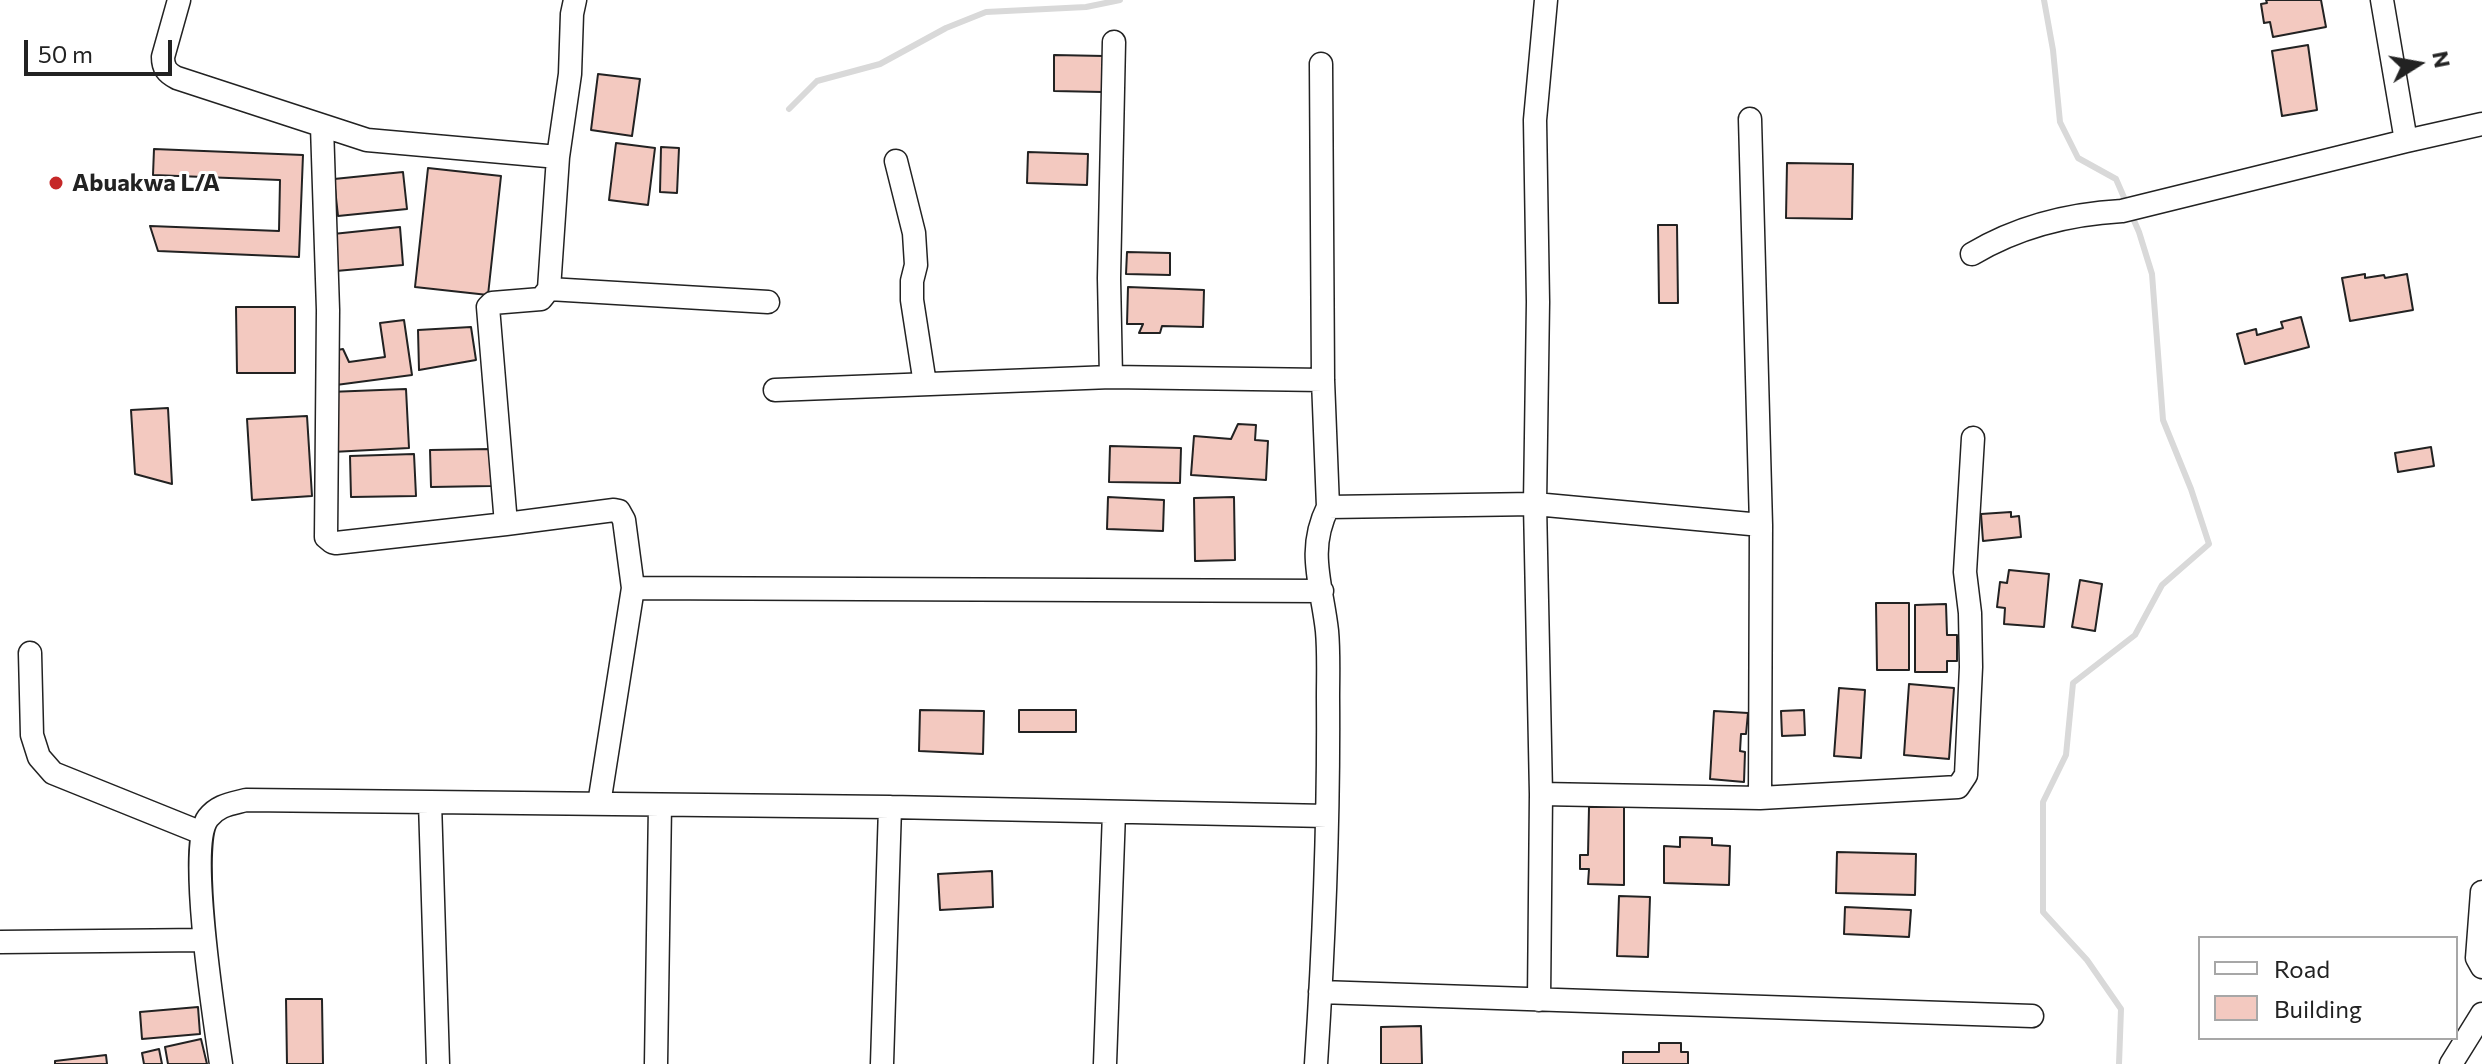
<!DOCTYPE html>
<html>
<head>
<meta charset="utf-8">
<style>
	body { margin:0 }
	#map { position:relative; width:2482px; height:1064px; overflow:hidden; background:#fff; font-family:Commissioner,sans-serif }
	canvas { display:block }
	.legend { position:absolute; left:2198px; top:936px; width:260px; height:104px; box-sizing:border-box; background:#fff; border:2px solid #a7a7a7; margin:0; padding:10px 14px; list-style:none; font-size:24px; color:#222 }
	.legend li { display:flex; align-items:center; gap:16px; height:40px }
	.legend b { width:40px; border:2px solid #a7a7a7 }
	.north { position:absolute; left:2378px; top:24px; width:80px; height:80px; -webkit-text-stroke:6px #fff; paint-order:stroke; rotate:79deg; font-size:22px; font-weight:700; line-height:32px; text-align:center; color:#222 }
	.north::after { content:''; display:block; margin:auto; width:28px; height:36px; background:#222; clip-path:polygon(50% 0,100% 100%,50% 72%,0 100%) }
	.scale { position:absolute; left:24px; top:40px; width:148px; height:36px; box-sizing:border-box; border:4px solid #222; border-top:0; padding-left:10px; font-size:24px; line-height:28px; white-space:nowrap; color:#222; -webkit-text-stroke:6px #fff; paint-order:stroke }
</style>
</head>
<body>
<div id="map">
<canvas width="2482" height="1064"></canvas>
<ul class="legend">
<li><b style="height:10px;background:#fff"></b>Road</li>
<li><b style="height:22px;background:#f3c9c0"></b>Building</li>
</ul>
<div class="north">N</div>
<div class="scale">50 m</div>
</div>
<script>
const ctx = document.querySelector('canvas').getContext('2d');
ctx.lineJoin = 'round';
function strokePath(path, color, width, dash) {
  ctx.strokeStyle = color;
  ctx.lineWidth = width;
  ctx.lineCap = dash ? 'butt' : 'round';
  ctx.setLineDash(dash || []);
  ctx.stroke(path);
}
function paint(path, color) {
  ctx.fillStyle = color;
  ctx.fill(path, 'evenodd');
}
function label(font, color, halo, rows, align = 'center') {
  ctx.font = font + ' Commissioner,sans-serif';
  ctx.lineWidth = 6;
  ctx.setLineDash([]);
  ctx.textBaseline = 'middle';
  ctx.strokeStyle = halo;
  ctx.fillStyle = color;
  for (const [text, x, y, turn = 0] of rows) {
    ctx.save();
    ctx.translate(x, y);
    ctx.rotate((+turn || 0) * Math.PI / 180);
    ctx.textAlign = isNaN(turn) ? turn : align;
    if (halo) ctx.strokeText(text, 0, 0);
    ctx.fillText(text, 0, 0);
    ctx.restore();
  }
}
strokePath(new Path2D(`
	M2044 0 2053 50 2060 122 2078 158 2116 179 2139 232 2152 274 2163 420 2191 489 2209 544 2162 585 2135 635 2073 683 2066 755 2043 802V912L2087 960 2121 1009 2119 1064
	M789 109 817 81 880 64 946 28 986 12 1086 7 1120 0`), '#d9d9d9', 6);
const building = new Path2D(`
	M2266 0H2321L2326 27 2273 37 2270 22 2264 23 2261 4 2267 3Z
	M2308 45 2317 110 2282 116 2272 51Z
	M1054 55 1104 56 1103 92 1054 91Z
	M598 74 640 79 632 136 591 130Z
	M616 143 655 148 648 205 609 200Z
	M661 147 679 148 677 193 660 192Z
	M154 149 303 155 299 257 158 251 150 226 279 231 280 180 153 175Z
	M1028 152 1088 154 1087 185 1027 183Z
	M1787 163 1853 164 1852 219 1786 218Z
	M428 168 501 176 488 295 415 287Z
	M403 172 407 209 338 216 334 179Z
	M1658 225H1677L1678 303H1659Z
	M400 227 403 265 336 271 333 234Z
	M1127 252 1170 253V275L1126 274Z
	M2365 274V278L2384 275 2385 278 2407 274 2413 310 2350 321 2342 278Z
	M1128 287 1204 290 1203 327 1162 326 1160 333H1139L1143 324H1127Z
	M236 307H295V373H237Z
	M2301 317 2309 347 2245 364 2237 334 2256 329 2257 335 2283 328 2281 322Z
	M404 320 412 375 336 385 331 351 343 349 349 362 385 357 380 323Z
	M471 327 476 360 419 370 418 330Z
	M406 389 409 448 332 452 329 392Z
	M168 408 172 484 135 474 131 410Z
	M307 416 312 496 252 500 247 419Z
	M1238 424 1256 425 1255 440 1268 441 1266 480 1191 475 1194 436 1231 439Z
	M1110 446 1181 448 1180 483 1109 482Z
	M2431 447 2434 466 2398 472 2395 453Z
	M492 449V486L431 487 430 450Z
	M414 454 416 496 351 497 350 456Z
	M1108 497 1164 500 1163 531 1107 529Z
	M1234 497 1235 560 1195 561 1194 498Z
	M2011 512V517L2019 516 2021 537 1983 541 1981 514Z
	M2009 570 2049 574 2044 627 2004 624 2005 608 1997 607 2000 582 2007 583Z
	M2080 580 2102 584 2095 631 2072 627Z
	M1876 603H1909V670H1877Z
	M1946 604 1947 635H1957V661H1947V672H1915V605Z
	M1909 684 1954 688 1949 759 1904 755Z
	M1839 688 1865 690 1861 758 1834 756Z
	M920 710 984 711 983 754 919 751Z
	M1019 710H1076V732H1019Z
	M1804 710 1805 735 1782 736 1781 711Z
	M1714 711 1748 713 1746 734H1741L1740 751 1745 752 1744 782 1710 779Z
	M1589 807H1624V885L1588 884 1589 869H1580V855H1588Z
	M1680 837 1712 838V845L1730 846 1729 885 1664 883V846L1680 847Z
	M1837 852 1916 854 1915 895 1836 893Z
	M992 871 993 907 940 910 938 874Z
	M1619 896 1650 897 1648 957 1617 956Z
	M1845 907 1911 910 1909 937 1844 934Z
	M286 999H322L323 1064H287Z
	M198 1007 200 1034 142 1039 140 1012Z
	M1421 1026 1422 1064H1381V1027Z
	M201 1039 207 1064H168L165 1047Z
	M1659 1043H1681V1052H1688V1064H1623V1052H1659Z
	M159 1049 162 1064H144L142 1053Z
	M106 1055 107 1064H55V1061Z`);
paint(building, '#f3c9c0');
strokePath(building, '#222', 2);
const minor = new Path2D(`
	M179 0 163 57C163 68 167 73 177 78L367 140 558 157
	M2382 0 2406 141
	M1750 119 1761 525 1760 798
	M322 126 328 310 326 537 332 542 336 543 506 524 614 510 619 511 624 520 633 588 599 804
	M896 161 914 233 916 265 912 281V300L925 384
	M1972 254C2019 226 2068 214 2122 211L2406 141 2482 124
	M549 289 768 302
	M1111 377 1109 278 1114 42
	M775 390 1111 377 1323 380
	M1328 507 1535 504 1761 525
	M506 524 488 307 492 303 541 299 549 289 558 157 570 74 572 14 575 0
	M633 588 1322 591
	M30 653 32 735 39 757 53 773 202 833
	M1541 794 1760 798 1958 787 1966 775 1971 667 1970 613 1965 572 1973 438
	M430 802 438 1064
	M2482 892 2477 958 2482 967
	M0 942 204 940
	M1320 992 2032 1016
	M1539 1000 1541 794 1535 504 1538 302 1535 120 1546 0
	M221 1064C215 1023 187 845 208 818 218 805 231 804 246 800L890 807 1327 816
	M656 1064 660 805
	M882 1064 890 807
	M1105 1064 1114 812
	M1316 1064C1324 942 1329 820 1328 698 1328 676 1329 653 1327 631 1322 585 1306 551 1328 507L1323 380 1321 64
	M2451 1064 2482 1014`);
strokePath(minor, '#222', 25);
strokePath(minor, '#fff', 22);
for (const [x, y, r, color] of [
	[56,183,8,"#c62828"]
]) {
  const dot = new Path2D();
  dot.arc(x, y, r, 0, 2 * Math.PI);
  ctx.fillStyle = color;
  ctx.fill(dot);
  strokePath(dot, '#fff', 3);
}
label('bold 24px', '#222', '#fff', [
	["Abuakwa L/A",72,183]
], 'left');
</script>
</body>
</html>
